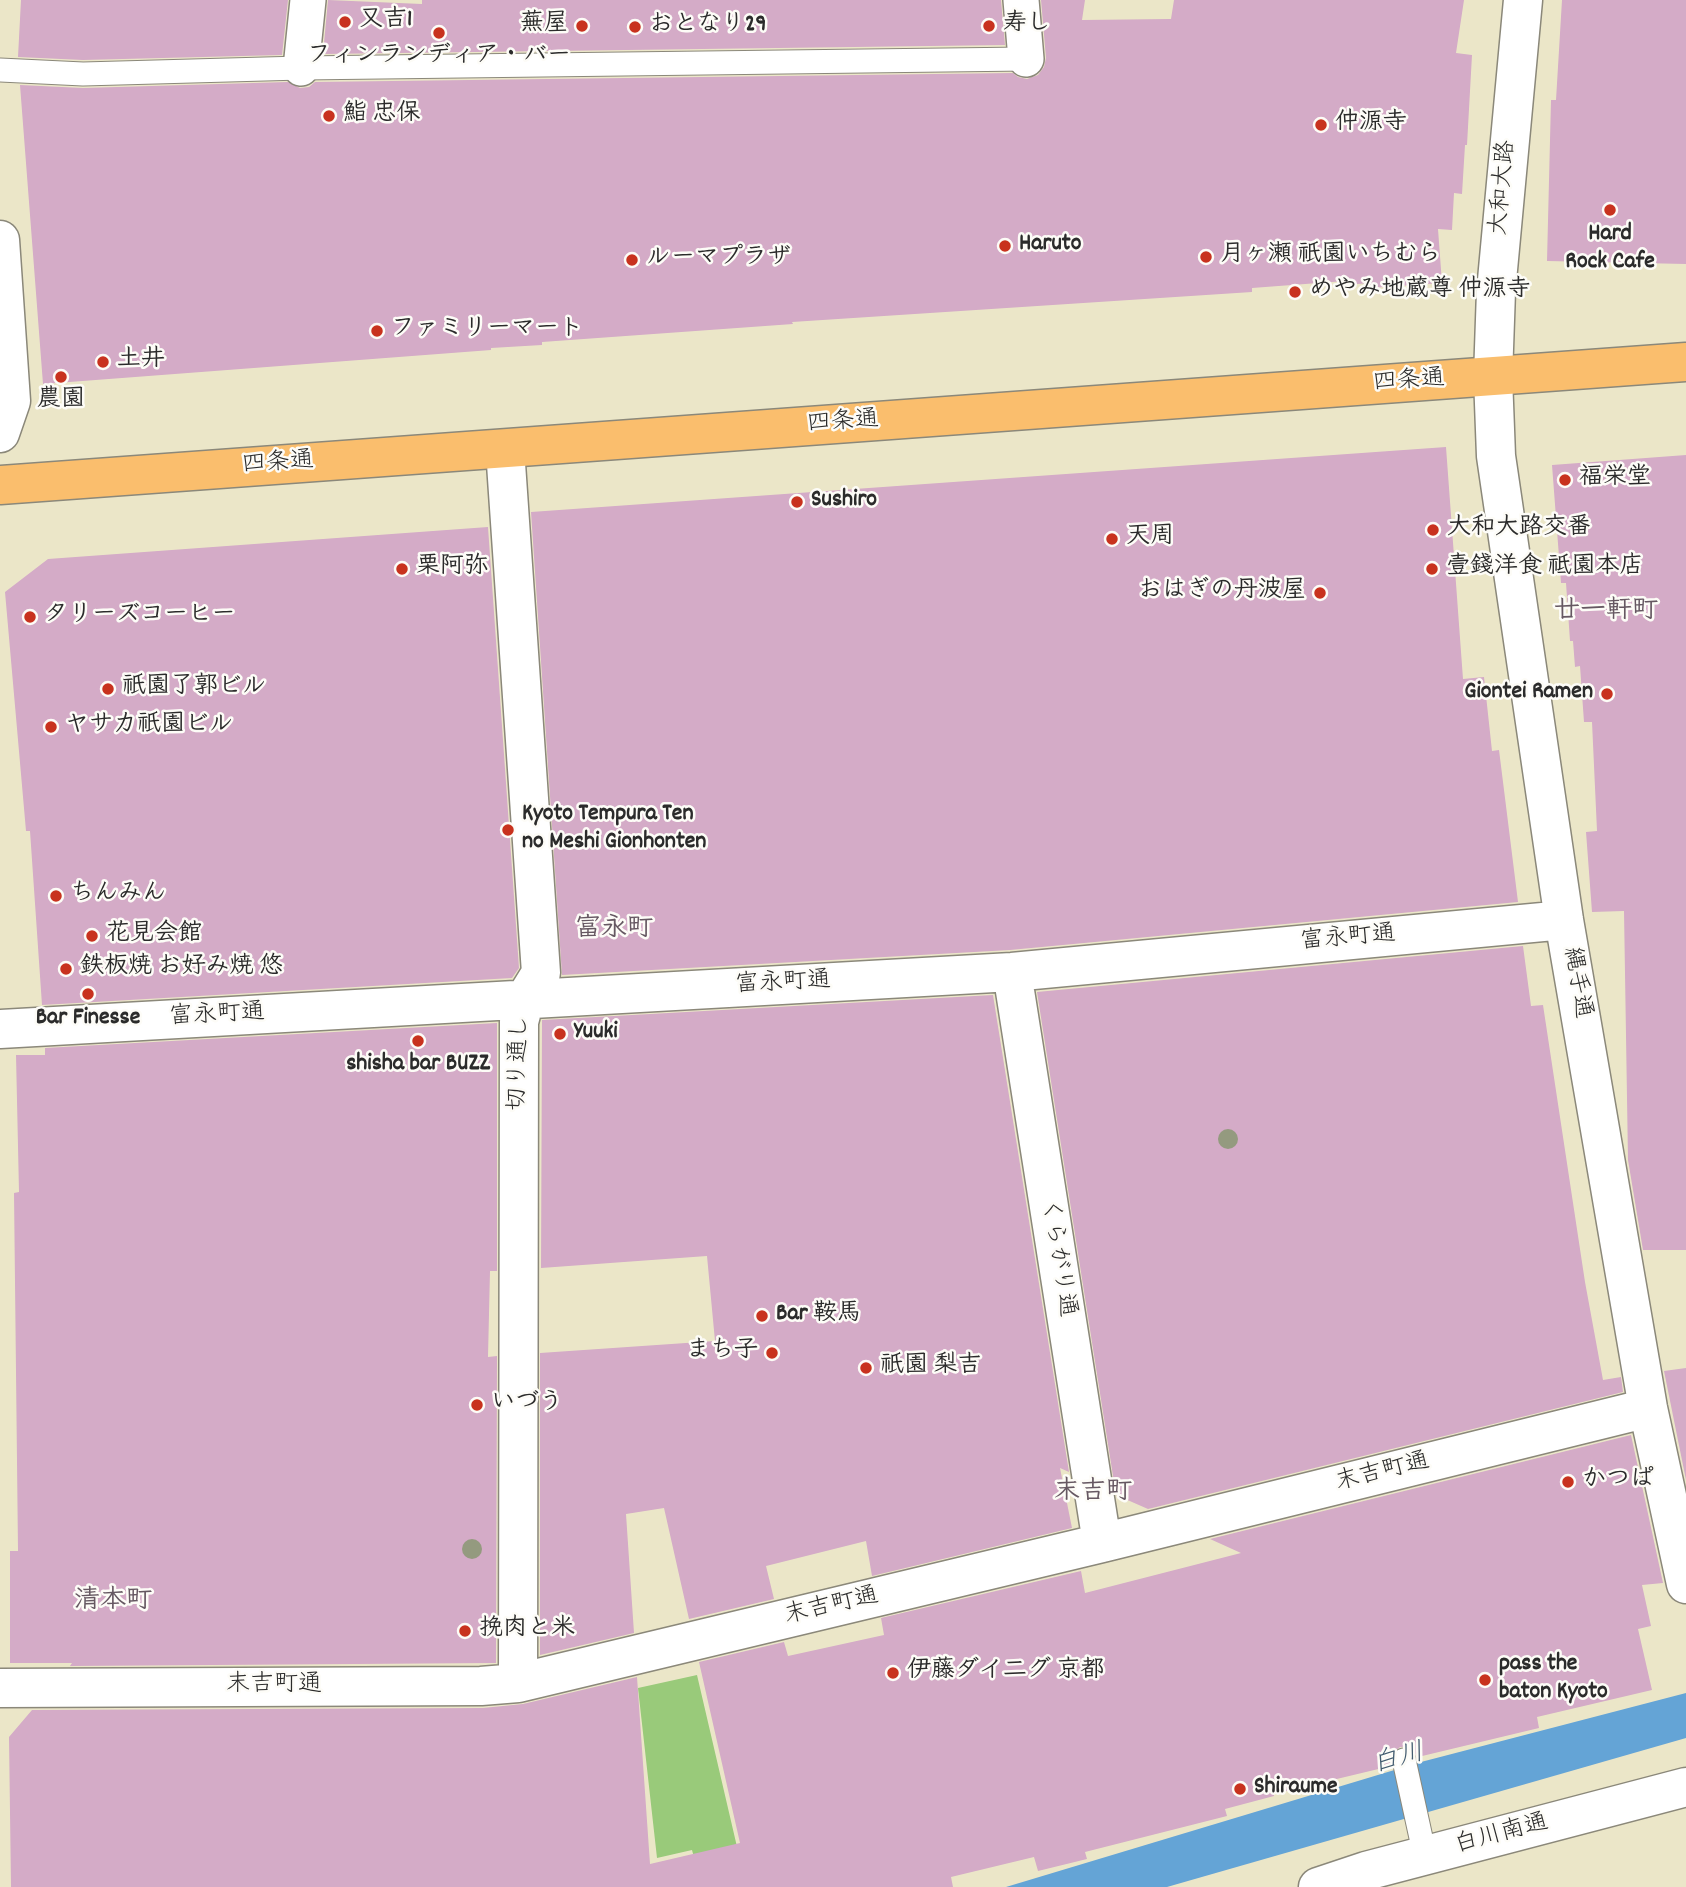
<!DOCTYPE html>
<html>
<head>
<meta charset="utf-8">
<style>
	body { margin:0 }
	canvas { display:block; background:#ebe6c8 }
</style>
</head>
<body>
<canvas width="1686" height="1887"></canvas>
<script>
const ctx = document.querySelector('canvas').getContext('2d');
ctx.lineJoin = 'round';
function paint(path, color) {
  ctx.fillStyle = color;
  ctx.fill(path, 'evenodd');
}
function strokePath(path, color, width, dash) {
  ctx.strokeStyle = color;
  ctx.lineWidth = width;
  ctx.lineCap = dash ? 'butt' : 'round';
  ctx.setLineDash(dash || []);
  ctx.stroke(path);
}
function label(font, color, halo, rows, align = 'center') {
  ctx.font = font + ' Dekko,"Klee One",sans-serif';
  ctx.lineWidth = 5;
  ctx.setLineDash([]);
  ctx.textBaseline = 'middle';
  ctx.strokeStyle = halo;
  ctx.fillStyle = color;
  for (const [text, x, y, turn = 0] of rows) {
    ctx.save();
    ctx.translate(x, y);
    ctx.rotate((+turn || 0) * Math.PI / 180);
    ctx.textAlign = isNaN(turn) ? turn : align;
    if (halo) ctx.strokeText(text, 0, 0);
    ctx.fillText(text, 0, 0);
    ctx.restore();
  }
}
paint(new Path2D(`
	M697 1675 741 1864 698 1873 692 1850 657 1858 638 1688Z`), '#99ca7a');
paint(new Path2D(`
	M1686 1693V1738L1167 1887H1006L1421 1762Z`), '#64a4d6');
paint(new Path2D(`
	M21 0H288L282 55 83 60 18 57Z
	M328 0 422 4V0H1001L1005 45 323 54Z
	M1041 0H1085L1082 20 1171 19 1174 0H1464L1456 53 1472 55 1467 145H1465L1462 194 1454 193 1452 230 1438 229 1442 283 1370 288V283L1345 285V281L1252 288V292L792 322 793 324 542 342V345L491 348V350L43 384 20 85 83 88 288 82 300 88 309 87 315 82 1013 73 1018 77 1027 79 1038 75 1044 67 1046 58Z
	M1562 0H1686V264L1547 261 1551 100H1556Z
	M1446 447 1463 679 1484 677 1492 751 1499 750 1518 902 1010 950 562 975 531 512Z
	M1686 455V1250H1643L1628 1160 1624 911 1592 912 1586 832 1597 831 1592 722H1584L1580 666 1575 667 1573 641H1570L1566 583H1561L1552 465Z
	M488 527 519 968 512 978 42 1005 30 831H26L5 592 48 559Z
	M1523 946 1531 1006 1543 1005 1585 1282 1603 1380 1621 1377 1623 1392 1148 1509 1116 1495 1037 992Z
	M993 995 1069 1472 1060 1468 1072 1528 872 1576 866 1541 766 1566 774 1599 689 1619 664 1508 626 1514 634 1633 540 1655V1353L715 1341 707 1256 541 1268 542 1020Z
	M497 1023V1271H490L488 1357 497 1356 496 1663 70 1666 72 1663H10V1551H18L14 1193 19 1192 16 1055H45V1048Z
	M1686 1368V1480L1664 1371Z
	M1631 1435 1663 1583 1642 1585 1651 1626 1638 1629 1652 1690 1537 1717 1539 1728 1418 1757 1409 1747H1400L1391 1755V1766L1274 1794V1796L1225 1809 1227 1816 1085 1852 1087 1859 1038 1871 1034 1857 951 1877 953 1887H11L9 1737 32 1710 483 1708 523 1704 637 1677 650 1864 740 1843 699 1662 784 1642 788 1656 884 1635 881 1618 1081 1571 1085 1593 1241 1553 1210 1539Z`), '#d4abc7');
const service = new Path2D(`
	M0 70 83 74 301 68 1026 59
	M1404 1760 1425 1856`);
const pedestrian = new Path2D(`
	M1021 0 1026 59
	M301 68 308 0`);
const minor = new Path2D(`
	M1523 0 1496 291 1493 377 1496 456 1564 920 1648 1408 1686 1584
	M0 240 11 401 0 433
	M505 449 541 973 525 999 519 1022 518 1683
	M1012 972 1102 1543
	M0 1029 1012 972 1564 920
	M0 1688 481 1686 518 1683 1102 1543 1648 1408
	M1318 1887 1366 1871 1686 1787`);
const primary = new Path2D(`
	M0 485 1686 362`);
strokePath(service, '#8b887a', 25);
strokePath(pedestrian, '#8b887a', 38);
strokePath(minor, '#8b887a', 41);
strokePath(primary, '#8b887a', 41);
strokePath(service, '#fff', 23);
strokePath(pedestrian, '#fff', 35);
strokePath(minor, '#fff', 38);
strokePath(primary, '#fabe6d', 38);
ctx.fillStyle = '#949a7f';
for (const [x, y] of [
	[1228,1139],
	[472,1549]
]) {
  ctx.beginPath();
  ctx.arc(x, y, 10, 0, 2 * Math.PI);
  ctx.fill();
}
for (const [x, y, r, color] of [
	[345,22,7,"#c8321e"],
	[582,26,7,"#c8321e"],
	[989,26,7,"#c8321e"],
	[635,27,7,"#c8321e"],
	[439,33,7,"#c8321e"],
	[329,116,7,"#c8321e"],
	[1321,125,7,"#c8321e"],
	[1610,210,7,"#c8321e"],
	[1005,246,7,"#c8321e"],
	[1206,257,7,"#c8321e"],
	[632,260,7,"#c8321e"],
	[1295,292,7,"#c8321e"],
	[377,331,7,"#c8321e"],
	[103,362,7,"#c8321e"],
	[61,377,7,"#c8321e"],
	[1565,480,7,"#c8321e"],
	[797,502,7,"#c8321e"],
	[1433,530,7,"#c8321e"],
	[1112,539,7,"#c8321e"],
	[402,569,7,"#c8321e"],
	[1432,569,7,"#c8321e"],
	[1320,593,7,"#c8321e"],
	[30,617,7,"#c8321e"],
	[108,689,7,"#c8321e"],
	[1607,694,7,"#c8321e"],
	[51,727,7,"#c8321e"],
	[508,830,7,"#c8321e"],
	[56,896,7,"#c8321e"],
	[92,936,7,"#c8321e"],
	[66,969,7,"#c8321e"],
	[88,994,7,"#c8321e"],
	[560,1034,7,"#c8321e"],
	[418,1041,7,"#c8321e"],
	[762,1316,7,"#c8321e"],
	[772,1353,7,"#c8321e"],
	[866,1368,7,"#c8321e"],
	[477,1405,7,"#c8321e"],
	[1568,1482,7,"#c8321e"],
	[465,1631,7,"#c8321e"],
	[893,1673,7,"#c8321e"],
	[1485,1680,7,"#c8321e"],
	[1240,1789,7,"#c8321e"]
]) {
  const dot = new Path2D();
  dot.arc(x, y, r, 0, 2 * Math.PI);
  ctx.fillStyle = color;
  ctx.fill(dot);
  strokePath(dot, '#fdfcf7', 2.5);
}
label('bold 24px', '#2b2b2b', '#fdfcf7', [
	["又吉1",359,22],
	["蕪屋",568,26,"right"],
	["寿し",1003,26],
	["おとなり29",649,27],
	["フィンランディア・バー",439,58,"center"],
	["鮨 忠保",343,116],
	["仲源寺",1335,125],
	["Hard",1610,236,"center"],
	["Rock Cafe",1610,264,"center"],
	["Haruto",1019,246],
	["月ヶ瀬 祇園いちむら",1220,257],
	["ルーマプラザ",646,260],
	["めやみ地蔵尊 仲源寺",1309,292],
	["ファミリーマート",391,331],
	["土井",117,362],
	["農園",61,402,"center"],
	["福栄堂",1579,480],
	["Sushiro",811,502],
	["大和大路交番",1447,530],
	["天周",1126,539],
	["栗阿弥",416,569],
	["壹錢洋食 祗園本店",1446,569],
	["おはぎの丹波屋",1306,593,"right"],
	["タリーズコーヒー",44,617],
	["祇園了郭ビル",122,689],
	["Giontei Ramen",1593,694,"right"],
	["ヤサカ祇園ビル",65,727],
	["Kyoto Tempura Ten",522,816],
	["no Meshi Gionhonten",522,844],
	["ちんみん",70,896],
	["花見会館",106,936],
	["鉄板焼 お好み焼 悠",80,969],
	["Bar Finesse",88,1020,"center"],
	["Yuuki",574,1034],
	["shisha bar BUZZ",418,1066,"center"],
	["Bar 鞍馬",776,1316],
	["まち子",758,1353,"right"],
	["祇園 梨吉",880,1368],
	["いづう",491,1405],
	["かつぱ",1582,1482],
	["挽肉と米",479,1631],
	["pass the",1499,1666],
	["baton Kyoto",1499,1694],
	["伊藤ダイ二グ 京都",907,1673],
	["Shiraume",1254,1789]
], 'left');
label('24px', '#2b2b2b', '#fdfcf7', [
	["大和大路",1505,188,-85],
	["四条通",1409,383,-4],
	["四条通",843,424,-4],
	["四条通",278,465,-4],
	["富永町通",1348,940,-5],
	["縄手通",1575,983,80],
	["富永町通",783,985,-3],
	["富永町通",217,1017,-3],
	["切り通し",521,1063,-88],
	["くらがり通",1056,1258,81],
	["末吉町通",1383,1474,-14],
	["末吉町通",832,1608,-13],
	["末吉町通",274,1687],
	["白川南通",1502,1836,-15]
]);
label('bold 26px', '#665862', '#fdfcf7', [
	["廿一軒町",1606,613],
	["富永町",614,931],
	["末吉町",1093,1494],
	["清本町",113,1603]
]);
label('italic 26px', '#425b6f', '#fdfcf7', [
	["白川",1399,1761,-15]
]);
</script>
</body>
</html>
